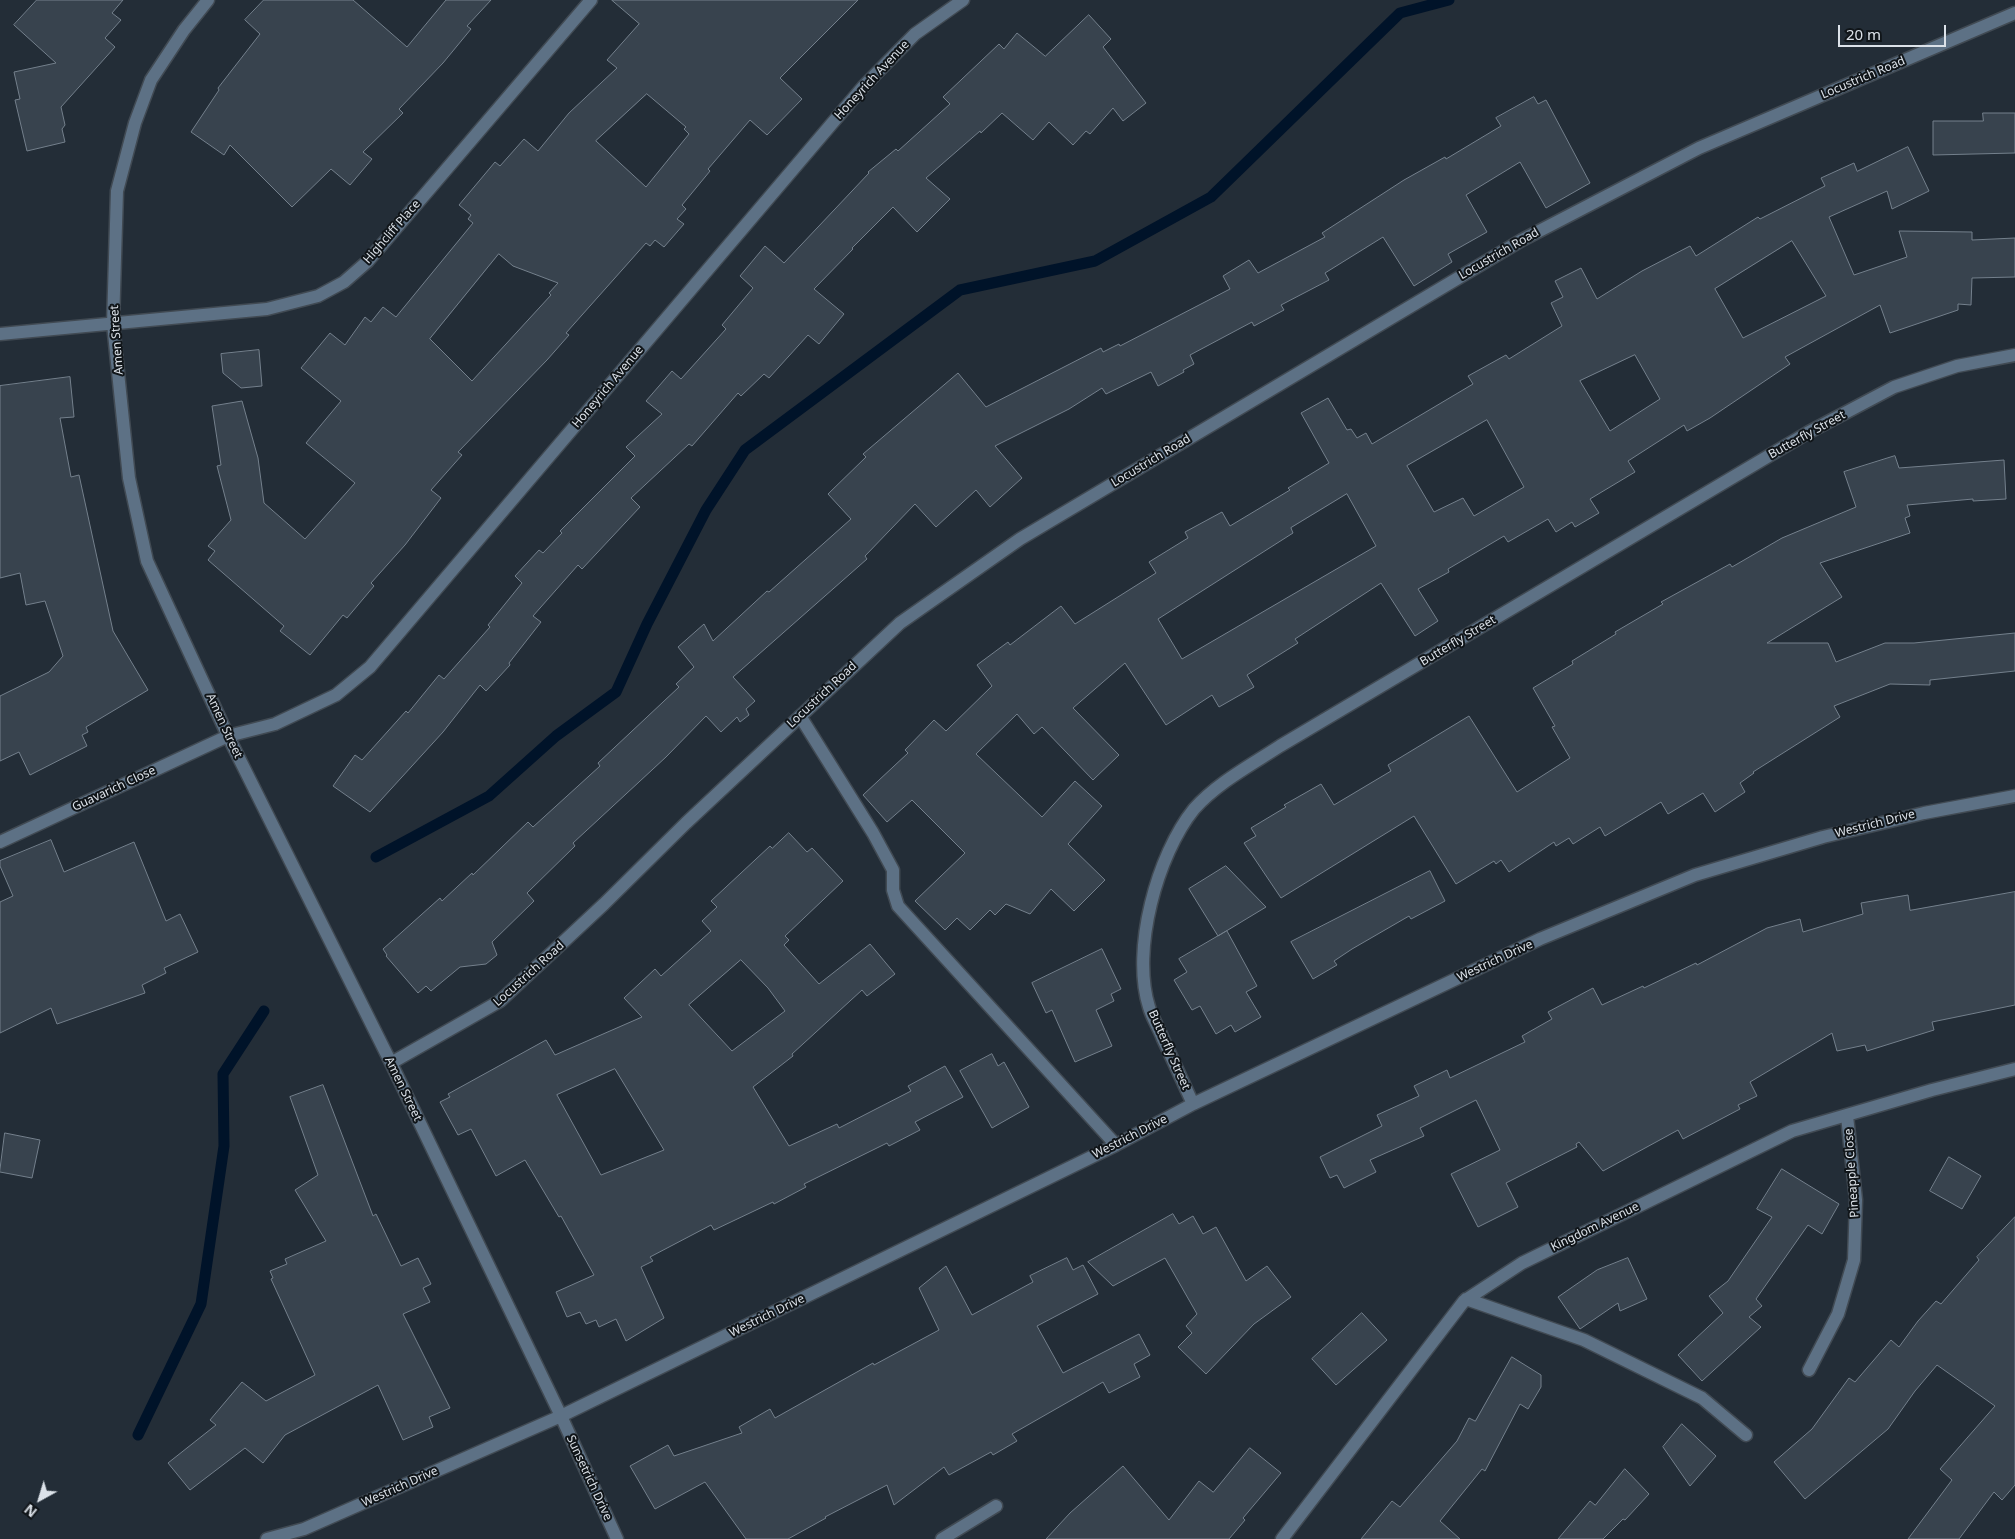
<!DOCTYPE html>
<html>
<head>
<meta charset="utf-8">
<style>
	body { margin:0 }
	#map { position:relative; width:2015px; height:1539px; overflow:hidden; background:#232d37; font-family:"Noto Sans",sans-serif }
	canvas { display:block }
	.north { position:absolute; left:15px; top:1474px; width:50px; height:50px; -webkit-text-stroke:4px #101519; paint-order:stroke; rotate:219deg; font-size:14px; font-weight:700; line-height:20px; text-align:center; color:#dce2e9 }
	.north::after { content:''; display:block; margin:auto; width:18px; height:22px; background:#dce2e9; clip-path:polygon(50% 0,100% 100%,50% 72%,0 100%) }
	.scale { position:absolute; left:1838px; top:25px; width:108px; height:22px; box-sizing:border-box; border:2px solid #dce2e9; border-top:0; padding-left:6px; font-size:15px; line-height:18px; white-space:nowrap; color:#dce2e9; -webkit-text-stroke:4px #101519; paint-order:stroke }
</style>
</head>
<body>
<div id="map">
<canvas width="2015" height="1539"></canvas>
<div class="north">N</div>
<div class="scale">20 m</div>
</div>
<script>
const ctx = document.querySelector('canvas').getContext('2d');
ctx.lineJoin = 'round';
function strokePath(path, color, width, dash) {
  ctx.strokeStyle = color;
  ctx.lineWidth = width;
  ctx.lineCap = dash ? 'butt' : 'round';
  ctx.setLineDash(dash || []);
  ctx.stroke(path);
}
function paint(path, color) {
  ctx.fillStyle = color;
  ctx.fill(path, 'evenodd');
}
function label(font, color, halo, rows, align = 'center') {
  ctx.font = font + ' "Noto Sans",sans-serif';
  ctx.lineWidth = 4;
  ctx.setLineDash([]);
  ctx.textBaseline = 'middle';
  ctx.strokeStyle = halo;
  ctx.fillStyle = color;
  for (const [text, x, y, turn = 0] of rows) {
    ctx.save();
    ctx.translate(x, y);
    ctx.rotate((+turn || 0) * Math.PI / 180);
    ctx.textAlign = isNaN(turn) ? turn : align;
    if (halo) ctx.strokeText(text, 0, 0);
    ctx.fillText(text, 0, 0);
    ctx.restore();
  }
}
strokePath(new Path2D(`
	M376 857 489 796 556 736 616 692 647 624 706 510 745 450 960 290 1095 261 1211 197 1400 13 1449 0
	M138 1435 201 1304 224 1146 223 1074 264 1011`), '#001329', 11);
const building = new Path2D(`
	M37 0H123L112 13 121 20 105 38 115 47 61 107 65 125 62 129 65 142 27 151 15 100 20 99 14 72 56 63 14 25Z
	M264 0H353L407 47 446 0H491L467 26 471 29 443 63 399 109 403 113 363 152 372 159 350 185 331 169 292 207 230 145 224 155 191 132 219 90 218 88 260 34 245 20Z
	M612 0H858L780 78 802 99 767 135 750 120 708 169 710 171 682 205 686 209 677 219 684 224 664 247 655 240 650 246 646 243 566 333 569 335 547 360 458 452 462 455 431 490 441 498 405 545 371 583 374 586 347 618 343 615 310 655 280 631 284 626 208 560 215 551 208 546 231 520 217 466 221 465 212 406 242 401 258 458 264 503 305 539 355 483 306 443 341 401 301 368 330 333 345 345 365 317 371 322 383 307 396 317 473 223 468 219 471 215 459 205 495 162 500 166 524 139 538 151 569 113 617 68 607 60 639 24ZM647 94 686 127 684 129 689 134 646 187 596 141ZM499 254 513 266 558 283 549 293 551 295 472 381 430 339Z
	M1089 15 1111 39 1103 47 1146 103 1123 121 1113 108 1090 134 1086 131 1073 145 1049 122 1033 140 1002 113 981 133 980 131 926 178 950 199 917 232 893 207 852 248 853 249 814 289 844 314 819 344 808 335 769 378 764 374 741 396 738 393 692 446 689 444 631 498 640 507 582 569 578 565 533 616 541 622 509 663 510 665 486 691 480 685 443 732 370 812 333 786 355 755 362 760 406 711 408 713 439 675 444 679 490 627 488 625 522 583 515 576 539 550 543 553 562 533 560 531 635 456 626 447 662 414 646 401 672 371 681 379 726 329 722 325 753 288 740 276 765 246 784 263 869 173 868 172 896 149 898 151 950 104 943 97 999 44 1004 49 1017 33 1045 56Z
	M1534 97 1538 104 1546 100 1590 183 1546 208 1520 162 1466 195 1487 232 1448 254 1452 262 1414 286 1383 237 1325 273 1329 280 1281 305 1284 310 1254 326 1252 322 1190 355 1194 364 1183 370 1184 372 1158 386 1151 372 1106 394 1102 388 1069 409 995 446 1022 478 990 507 976 490 936 527 915 504 865 556 867 559 733 677 755 701 746 709 749 715 740 722 737 717 721 732 706 716 666 757 573 843 575 846 527 893 534 901 492 942 497 955 486 964 460 967 431 991 426 986 418 993 386 956 387 955 383 949 440 898 442 901 472 873 473 875 528 822 533 827 600 766 598 763 679 687 676 684 694 667 678 647 704 624 713 641 767 591 769 592 851 519 828 494 866 457 863 454 958 373 986 407 1101 348 1103 352 1119 344 1120 346 1230 289 1223 276 1249 260 1258 273 1325 237 1322 233 1404 180 1445 157 1446 159 1501 126 1496 118Z
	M1983 113H2015V153L1933 155V121H1983Z
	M1908 147 1929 191 1892 209 1887 191 1829 217 1854 275 1907 257 1899 231 1972 232V240L2015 238V277L1972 278 1971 305 1958 304V310L1890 333 1880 305 1785 357 1790 364 1710 418 1687 431 1684 425 1628 461 1635 472 1590 499 1599 513 1575 527 1572 522 1556 532 1548 519 1508 542 1504 536 1448 569 1449 572 1418 589 1438 621 1415 636 1381 583 1295 639 1298 643 1247 675 1254 687 1219 707 1212 695 1166 725 1125 663 1073 708 1119 755 1093 780 1042 727 1034 734 1017 714 976 754 1042 817 1075 781 1102 806 1068 844 1105 880 1074 911 1051 889 1030 914 1006 904 995 915 990 910 970 930 957 918 945 930 915 901 965 853 912 800 887 822 863 795 908 753 905 750 934 720 946 731 992 686 977 665 1008 642 1010 645 1061 606 1075 624 1156 573 1149 562 1188 538 1185 532 1222 512 1230 526 1290 490 1288 488 1329 463 1301 413 1328 398 1347 430 1351 429 1357 438 1366 433 1372 444 1473 384 1468 376 1506 355 1509 359 1562 326 1551 303 1563 297 1555 281 1581 268 1597 299 1642 271 1690 246 1696 256 1758 217 1760 219 1825 186 1821 178 1854 163 1857 171ZM1792 241 1826 296 1743 338 1715 289ZM1635 355 1660 399 1610 431 1580 381ZM1487 420 1524 487 1474 516 1463 498 1434 512 1407 466ZM1347 494 1376 546 1182 659 1158 619 1293 533 1291 528Z
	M259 350 262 386 241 388 223 373 221 354Z
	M70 377 74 417 60 418 71 477 79 475 113 631 148 690 86 727 88 732 82 735 87 746 30 775 19 752 0 761V696L49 672 63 656 45 601 26 605 20 573 0 578V386Z
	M1895 456 1899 468 2004 460 2006 499 1973 501V499L1907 505 1910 516 1905 518 1910 533 1820 563 1842 597 1767 643H1828L1836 662 1885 643H1914L2015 633V671L1930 680V685L1890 684 1834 706 1840 717 1753 772 1754 773 1740 783 1745 792 1715 812 1703 793 1668 814 1661 802 1605 836 1600 827 1573 844 1569 838 1556 846 1554 842 1509 872 1501 860 1496 864 1494 861 1456 884 1414 816 1281 898 1244 843 1256 836 1251 828 1286 807 1284 805 1321 784 1334 805 1391 771 1388 765 1469 716 1517 792 1570 758 1552 727 1555 726 1533 688 1573 664 1572 661 1616 634 1615 632 1663 604 1661 602 1730 564 1732 567 1782 538 1856 507 1844 472Z
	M789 833 807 852 812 848 843 881 785 936 789 940 784 945 819 984 870 944 895 974 867 996 862 990 792 1054 793 1056 753 1087 789 1146 837 1124 839 1128 911 1091 908 1086 945 1066 963 1097 915 1122 920 1130 889 1146 887 1143 804 1184 806 1187 774 1204 773 1202 714 1230 711 1225 650 1257 653 1261 641 1267 664 1318 626 1341 616 1319 599 1327 596 1320 586 1324 580 1312 567 1317 556 1292 594 1275 561 1216 559 1217 525 1160 496 1176 471 1129 458 1135 440 1102 450 1097 448 1094 546 1040 555 1055 642 1017 624 998 655 969 661 976 711 931 702 921 717 907 711 901 770 846 772 848ZM741 960 768 988 785 1011 732 1051 689 1005ZM615 1069 664 1150 601 1175 557 1095Z
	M51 840 64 872 134 842 166 921 180 914 198 952 164 968 166 973 142 985 145 993 57 1024 51 1008 0 1033V902L13 896 0 866V861Z
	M1226 866 1266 907 1218 936 1189 889Z
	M1430 871 1445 901 1411 919 1409 916 1352 949 1334 961 1337 965 1313 979 1291 942Z
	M2015 892V1005L1932 1022 1934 1030 1867 1051 1865 1045 1837 1051 1832 1033 1750 1082 1757 1096 1738 1105 1740 1109 1683 1139 1678 1130 1603 1171 1579 1142 1576 1144 1577 1147 1506 1183 1518 1207 1478 1227 1451 1174 1500 1150 1476 1100 1420 1128 1424 1136 1370 1160 1376 1172 1344 1188 1337 1175 1330 1178 1320 1157 1382 1126 1377 1115 1419 1096 1414 1086 1447 1070 1450 1078 1525 1042 1522 1036 1552 1019 1548 1012 1593 988 1602 1005 1643 986 1644 988 1696 963 1697 965 1767 928 1800 919 1803 932 1863 914 1861 903 1908 895 1910 910Z
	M1227 931 1257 986 1246 992 1261 1017 1235 1032 1231 1025 1216 1034 1200 1006 1192 1010 1174 980 1187 972 1179 959Z
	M1102 949 1121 989 1111 994 1114 1001 1096 1010 1112 1046 1075 1062 1052 1010 1046 1013 1032 983Z
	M992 1054 998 1066 1004 1062 1029 1107 992 1128 960 1071Z
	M323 1085 373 1216 376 1214 401 1266 418 1258 431 1284 423 1288 430 1302 403 1314 450 1408 429 1417 433 1427 403 1440 378 1385 285 1435 263 1463 245 1448 190 1490 168 1463 216 1425 210 1420 242 1382 266 1401 315 1375 271 1279 273 1278 270 1271 287 1264 285 1259 326 1241 295 1190 318 1175 290 1097Z
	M5 1133 40 1140 32 1178 0 1172Z
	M1949 1157 1981 1176 1962 1209 1930 1191Z
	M1782 1169 1839 1204 1822 1234 1808 1225 1756 1299 1762 1306 1749 1317 1761 1327 1702 1381 1678 1355 1723 1313 1709 1296 1728 1281 1772 1217 1757 1209Z
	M1173 1214 1179 1224 1193 1216 1203 1234 1216 1227 1246 1281 1267 1266 1291 1297 1254 1324 1206 1374 1178 1347 1192 1333 1186 1326 1197 1314 1165 1258 1113 1286 1088 1262Z
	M2015 1217V1485L2002 1500 1994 1492 1959 1539H1908L1952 1480 1940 1469 1995 1406 1937 1365 1915 1391 1888 1429 1805 1499 1774 1462 1812 1429 1849 1378 1855 1382 1891 1340 1899 1347 1918 1321 1936 1301 1941 1304 1979 1260 1977 1257Z
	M1067 1258 1073 1270 1083 1265 1098 1294 1037 1326 1063 1373 1139 1334 1150 1355 1134 1364 1140 1377 1109 1393 1103 1382 1012 1434 1017 1441 993 1455 991 1452 949 1475 944 1467 894 1505 887 1485 825 1517 826 1518 788 1539H746L705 1482 655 1509 630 1466 668 1445 674 1456 742 1433 739 1427 770 1409 775 1418 873 1363 874 1365 939 1330 919 1288 946 1266 972 1315 1033 1282 1030 1276Z
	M1628 1258 1647 1299 1620 1311 1618 1303 1580 1329 1558 1297 1597 1270Z
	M1362 1313 1387 1340 1336 1385 1312 1359Z
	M1512 1357 1541 1375V1387L1528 1409 1520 1404 1485 1471 1482 1469 1440 1521 1460 1539H1361L1392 1501 1400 1507 1457 1441 1469 1418 1475 1421Z
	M1682 1424 1716 1456 1690 1486 1663 1447Z
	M1250 1448 1281 1473 1243 1518 1245 1520 1229 1539H1046L1070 1513 1123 1466 1169 1520 1199 1481 1213 1492Z
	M1625 1469 1649 1494 1625 1520 1623 1519 1603 1539H1558L1590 1501 1595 1505Z`);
paint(building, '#38434e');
strokePath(building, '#74808c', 1);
const minor = new Path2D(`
	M208 0 184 30 151 80 135 123 117 191 113 324 129 478 147 561 228 736 391 1063 561 1416 617 1539
	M0 334 267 309 318 296 344 282 368 261 591 0
	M800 716 873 833 893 870V890L898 906 1116 1145
	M0 842 228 736 275 724 336 695 370 667 863 87 915 34 963 0
	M391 1063 500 1001 604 904 686 823 900 623 1020 539 1522 240 1699 148 2015 13
	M1193 1104C1183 1082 1173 1060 1163 1039 1159 1028 1152 1018 1149 1007 1131 950 1157 855 1194 809 1217 783 1251 765 1280 746L1809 432 1894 387 1957 366 2015 355
	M1466 1299 1584 1340 1702 1398 1746 1435
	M1809 1370 1838 1314 1854 1260 1856 1200 1847 1116
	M267 1539 304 1529 561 1416 1116 1145 1193 1104 1540 939 1695 875 1823 837 1924 813 2015 796
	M942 1539 996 1506
	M1282 1539 1464 1301 1522 1263 1792 1131 1932 1090 2015 1069`);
strokePath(minor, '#414a53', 15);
strokePath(minor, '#5d7185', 12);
label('12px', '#dce2e9', '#101519', [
	["Locustrich Road",1863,78,-23],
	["Honeyrich Avenue",872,80,-47],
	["Highcliff Place",392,232,-49],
	["Locustrich Road",1499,254,-30],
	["Amen Street",117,340,-94],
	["Honeyrich Avenue",608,387,-50],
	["Butterfly Street",1807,435,-29],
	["Locustrich Road",1151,461,-31],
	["Butterfly Street",1458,641,-31],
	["Locustrich Road",822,695,-43],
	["Amen Street",224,726,65],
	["Guavarich Close",114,789,-25],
	["Westrich Drive",1875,824,-14],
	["Westrich Drive",1495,961,-25],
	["Locustrich Road",529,974,-42],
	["Butterfly Street",1169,1050,66],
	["Amen Street",403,1089,64],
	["Westrich Drive",1130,1137,-27],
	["Pineapple Close",1852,1173,-94],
	["Kingdom Avenue",1595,1227,-26],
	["Westrich Drive",767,1316,-26],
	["Sunsetrich Drive",589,1478,65],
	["Westrich Drive",400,1487,-24]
]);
</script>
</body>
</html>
